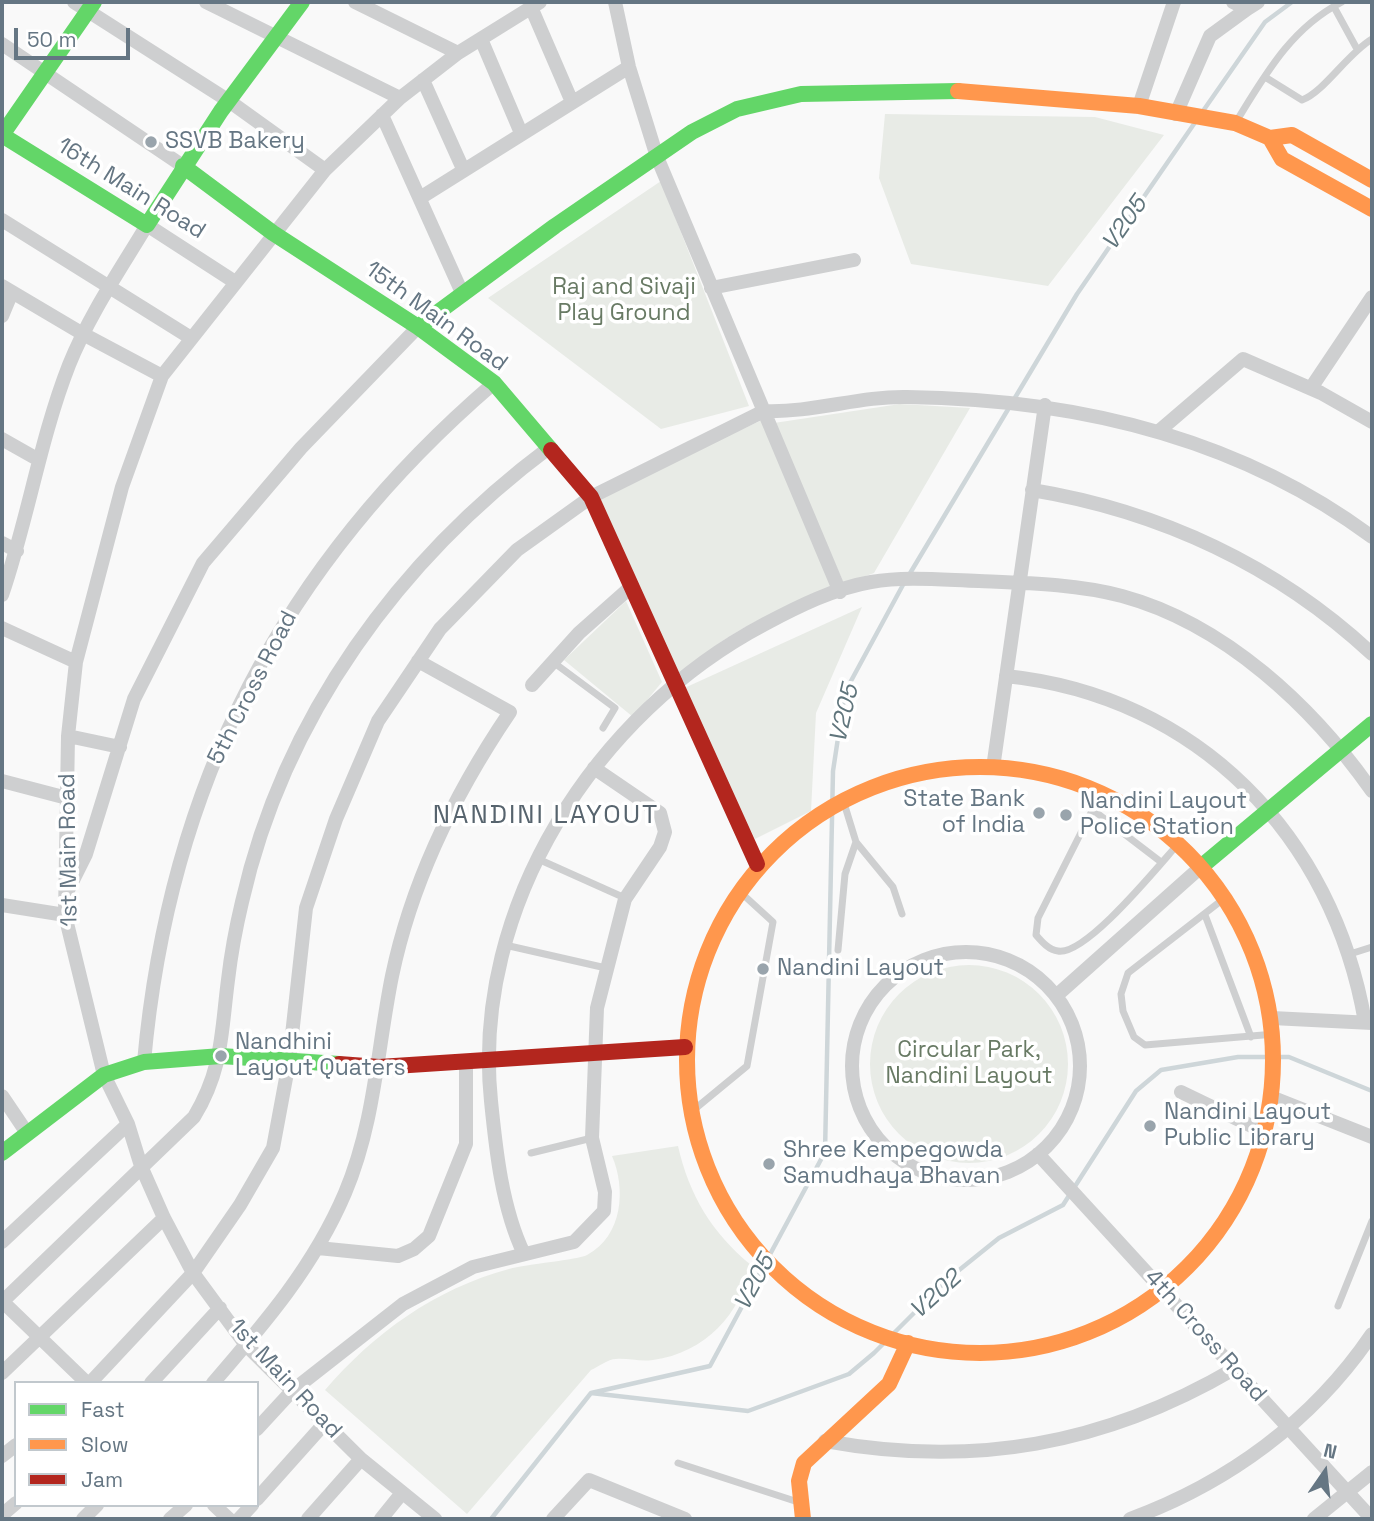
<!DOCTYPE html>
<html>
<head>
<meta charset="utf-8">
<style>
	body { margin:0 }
	#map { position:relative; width:1374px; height:1521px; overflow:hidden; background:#f9f9f9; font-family:"Space Grotesk",sans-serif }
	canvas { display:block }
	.frame { position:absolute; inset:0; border:4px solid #657683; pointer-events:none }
	.legend { position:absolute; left:14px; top:1381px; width:245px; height:126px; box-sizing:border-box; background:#fff; border:2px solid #c1c8cd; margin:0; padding:9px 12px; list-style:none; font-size:21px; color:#657683 }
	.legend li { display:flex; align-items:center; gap:14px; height:35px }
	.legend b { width:35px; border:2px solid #c1c8cd }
	.north { position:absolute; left:1290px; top:1437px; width:70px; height:70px; -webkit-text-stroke:5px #fff; paint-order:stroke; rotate:14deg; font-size:19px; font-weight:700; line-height:28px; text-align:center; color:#657683 }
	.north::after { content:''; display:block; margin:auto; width:24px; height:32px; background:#657683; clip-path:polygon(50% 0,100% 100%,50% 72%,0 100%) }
	.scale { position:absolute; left:14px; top:28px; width:116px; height:32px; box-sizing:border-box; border:4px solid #657683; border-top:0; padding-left:9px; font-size:21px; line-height:24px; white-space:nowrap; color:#657683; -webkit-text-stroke:5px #fff; paint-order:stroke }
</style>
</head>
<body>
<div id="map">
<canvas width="1374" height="1521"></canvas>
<div class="frame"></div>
<ul class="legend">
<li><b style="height:9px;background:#63d668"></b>Fast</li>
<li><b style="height:9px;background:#ff974d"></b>Slow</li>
<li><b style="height:9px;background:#b3261e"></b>Jam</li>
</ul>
<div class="north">N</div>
<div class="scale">50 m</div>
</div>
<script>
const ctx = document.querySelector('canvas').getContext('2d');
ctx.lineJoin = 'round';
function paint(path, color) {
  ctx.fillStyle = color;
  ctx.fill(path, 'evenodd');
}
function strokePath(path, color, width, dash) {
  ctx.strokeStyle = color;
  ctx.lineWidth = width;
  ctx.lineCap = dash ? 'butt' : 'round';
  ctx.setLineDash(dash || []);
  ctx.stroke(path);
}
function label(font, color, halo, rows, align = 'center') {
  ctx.font = font + ' "Space Grotesk",sans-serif';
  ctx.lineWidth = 7;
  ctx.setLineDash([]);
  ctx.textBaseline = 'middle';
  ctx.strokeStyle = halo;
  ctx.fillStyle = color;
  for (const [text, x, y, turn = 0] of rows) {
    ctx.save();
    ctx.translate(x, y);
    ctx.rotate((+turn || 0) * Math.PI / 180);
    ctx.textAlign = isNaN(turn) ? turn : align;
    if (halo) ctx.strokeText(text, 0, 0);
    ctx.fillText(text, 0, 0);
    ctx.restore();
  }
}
paint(new Path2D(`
	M885 114 1095 117 1164 135 1048 286 911 264 879 178Z
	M661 181 749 406 661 429 488 298Z
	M900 404 970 408 874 573 844 584 774 423Z
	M762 420 833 592C769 610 719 636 672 683L597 497Z
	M626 601 662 682 633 717 564 660Z
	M862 607 816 713 811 811 755 839 680 690Z
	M870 1064a99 99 0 1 1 198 0a99 99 0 1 1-198 0Z
	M678 1146C689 1195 712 1233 751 1265 741 1314 705 1353 653 1360 640 1362 628 1358 616 1359 608 1359 598 1367 591 1370L467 1514 325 1390C374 1333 435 1289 509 1269 526 1264 578 1260 587 1255 623 1236 626 1188 612 1156Z`), '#e8ebe6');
strokePath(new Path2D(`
	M1203 111 1265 22 1292 2
	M909 575 1077 294 1196 121
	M591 1393 710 1366 825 1152 833 771 845 692 904 583
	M491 1519 591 1393 748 1411 849 1374 874 1353 948 1279 999 1238 1063 1205 1136 1091 1161 1070 1238 1057H1289L1372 1091`), '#ced6d9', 4.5);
strokePath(new Path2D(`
	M1334 7 1357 49
	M1265 77 1302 100C1324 92 1347 54 1372 39
	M1236 122C1265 75 1291 28 1342 2
	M553 662 615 708 603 728
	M1101 793 1038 918 1036 935C1042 942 1049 950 1058 951 1086 956 1159 865 1179 843
	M844 803 856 842 893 887 902 914
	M1093 810 1161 862
	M538 859 625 898
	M1226 897 1128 973 1121 994 1123 1011 1134 1037 1145 1045 1275 1034
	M1205 915 1251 1037
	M505 945 606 968
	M838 950 845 874 856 842
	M1350 954 1372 947
	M690 1113 747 1066 773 922 738 890
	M531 1153 592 1138
	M1338 1306 1372 1221
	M678 1463 798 1502`), '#cecfd0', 7);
strokePath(new Path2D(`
	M74 2 229 101 325 170
	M206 2 400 98
	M355 2 458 53
	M615 2 629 67 657 157 840 592
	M1233 2 1247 9 1258 2
	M531 7 572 102
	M481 39 521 133
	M2 44 183 166
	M423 80 463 169
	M1139 106 1174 2
	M1176 114 1210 36 1247 9
	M382 115 463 295
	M420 198 629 67
	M2 220 191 338
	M2 286 83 334 162 376
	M711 288 854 260
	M2 316 12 292
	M1311 388 1372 297
	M1159 431 1243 359 1321 393 1372 422
	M2 439 39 460
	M1032 490C1160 511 1278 566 1372 654
	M2 543 17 551
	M2 595C28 519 40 439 69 365 89 315 120 270 147 225L235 282
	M2 628 76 662
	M1006 676C1198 696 1333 836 1365 1022
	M532 685 579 633 632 586
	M68 736 120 747
	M993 768 1045 405
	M2 781 67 798
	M67 892 86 854 134 699 203 563 301 448 418 327
	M2 905 65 915
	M852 1066a114 114 0 1 1 228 0a114 114 0 1 1-228 0Z
	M1056 996 1202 866
	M1272 1018 1372 1023
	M144 1062C169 784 282 565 494 383
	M1181 1092 1262 1131
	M2 1096 27 1133
	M1271 1097 1372 1137
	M1038 1154 1372 1519
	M2 1242 128 1124
	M318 1248 398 1256 414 1249 429 1236 466 1144V1062
	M524 1254C502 1208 496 1151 491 1101 471 906 596 713 765 624 797 607 835 588 871 582 906 576 944 580 979 581 1027 583 1076 584 1122 596 1225 624 1313 707 1372 791
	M2 1301 87 1383
	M2 1302 194 1117C223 1069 221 1033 228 980 231 954 236 927 242 902 284 716 400 559 550 447
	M2 1373 164 1218
	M90 1383 193 1273 240 1205 273 1148 289 1062 306 908 336 819 378 721 440 629 517 550 591 497 764 411C813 413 859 396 907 397 1073 399 1236 436 1372 537
	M151 1383 220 1308
	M213 1383C265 1323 314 1266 345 1193 375 1122 377 1050 392 976 412 880 455 793 510 712L418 661
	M257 1429 292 1391 403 1304 473 1267 574 1242 604 1211 605 1192 592 1138 597 1008 625 899 660 847 665 832 660 813 594 768
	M825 1441C973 1468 1104 1445 1234 1369
	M2 1456 16 1445
	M257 1499 324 1424
	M214 1505 229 1519
	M2 1515 16 1503
	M83 1519 97 1505
	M170 1519 186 1505
	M239 1519 252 1505
	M308 1519 361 1459
	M381 1519 402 1493
	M435 1519 361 1459 246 1345 193 1273 164 1218 141 1166 128 1124 104 1075 65 915 68 736 76 662 122 487 162 376 325 170 400 98 458 53 540 2
	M553 1519 589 1480 685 1519
	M1130 1519C1228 1483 1313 1421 1372 1334
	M1314 1519 1372 1472`), '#cecfd0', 14);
strokePath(new Path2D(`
	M2 135 147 225 221 111 302 2
	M2 135 94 2
	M183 166 273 233 418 327 494 383 551 450
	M418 327 555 226 692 132 737 109 801 94 958 91
	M1202 866 1372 724
	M2 1153 104 1075 144 1062 221 1056 339 1064`), '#63d668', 16);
strokePath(new Path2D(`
	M958 91 1139 106 1235 123 1270 138 1292 135 1372 180
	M1270 138 1282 159 1372 209
	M687 1060a293 293 0 1 1 586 0a293 293 0 1 1-586 0Z
	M803 1519 799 1481 804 1463 889 1384 908 1343`), '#ff974d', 16);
strokePath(new Path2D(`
	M551 450 591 497 757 864
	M339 1064 379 1067 685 1047`), '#b3261e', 16);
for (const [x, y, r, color] of [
	[151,142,7,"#99a4ac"],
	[1039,813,7,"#99a4ac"],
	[1066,815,7,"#99a4ac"],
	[763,969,7,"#99a4ac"],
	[221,1056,7,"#99a4ac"],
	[1150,1126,7,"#99a4ac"],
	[769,1164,7,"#99a4ac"]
]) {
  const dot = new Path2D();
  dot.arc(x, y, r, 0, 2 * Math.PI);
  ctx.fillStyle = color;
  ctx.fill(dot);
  strokePath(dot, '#fff', 2.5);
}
label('23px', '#657683', '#fff', [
	["SSVB Bakery",165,142],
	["State Bank",1025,800,"right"],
	["of India",1025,826,"right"],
	["Nandini Layout",1080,802],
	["Police Station",1080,828],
	["Nandini Layout",777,969],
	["Nandhini",235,1043],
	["Layout Quaters",235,1069],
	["Nandini Layout",1164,1113],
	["Public Library",1164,1139],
	["Shree Kempegowda",783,1151],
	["Samudhaya Bhavan",783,1177]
], 'left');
label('23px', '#657683', '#fff', [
	["16th Main Road",131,189,32],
	["15th Main Road",436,317,36],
	["5th Cross Road",253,688,-63],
	["1st Main Road",69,850,-91],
	["4th Cross Road",1205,1336,48],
	["1st Main Road",285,1379,47]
]);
label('23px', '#687a64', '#fff', [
	["Raj and Sivaji",624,288],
	["Play Ground",624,314],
	["Circular Park,",969,1051],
	["Nandini Layout",969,1077]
]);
label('italic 24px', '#60757c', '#fff', [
	["V205",1125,224,-55],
	["V205",845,714,-77],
	["V205",755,1283,-62],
	["V202",936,1295,-42]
]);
ctx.letterSpacing = '2px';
label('26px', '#57646e', '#fff', [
	["NANDINI LAYOUT",546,816]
]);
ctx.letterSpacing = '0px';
</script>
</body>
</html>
